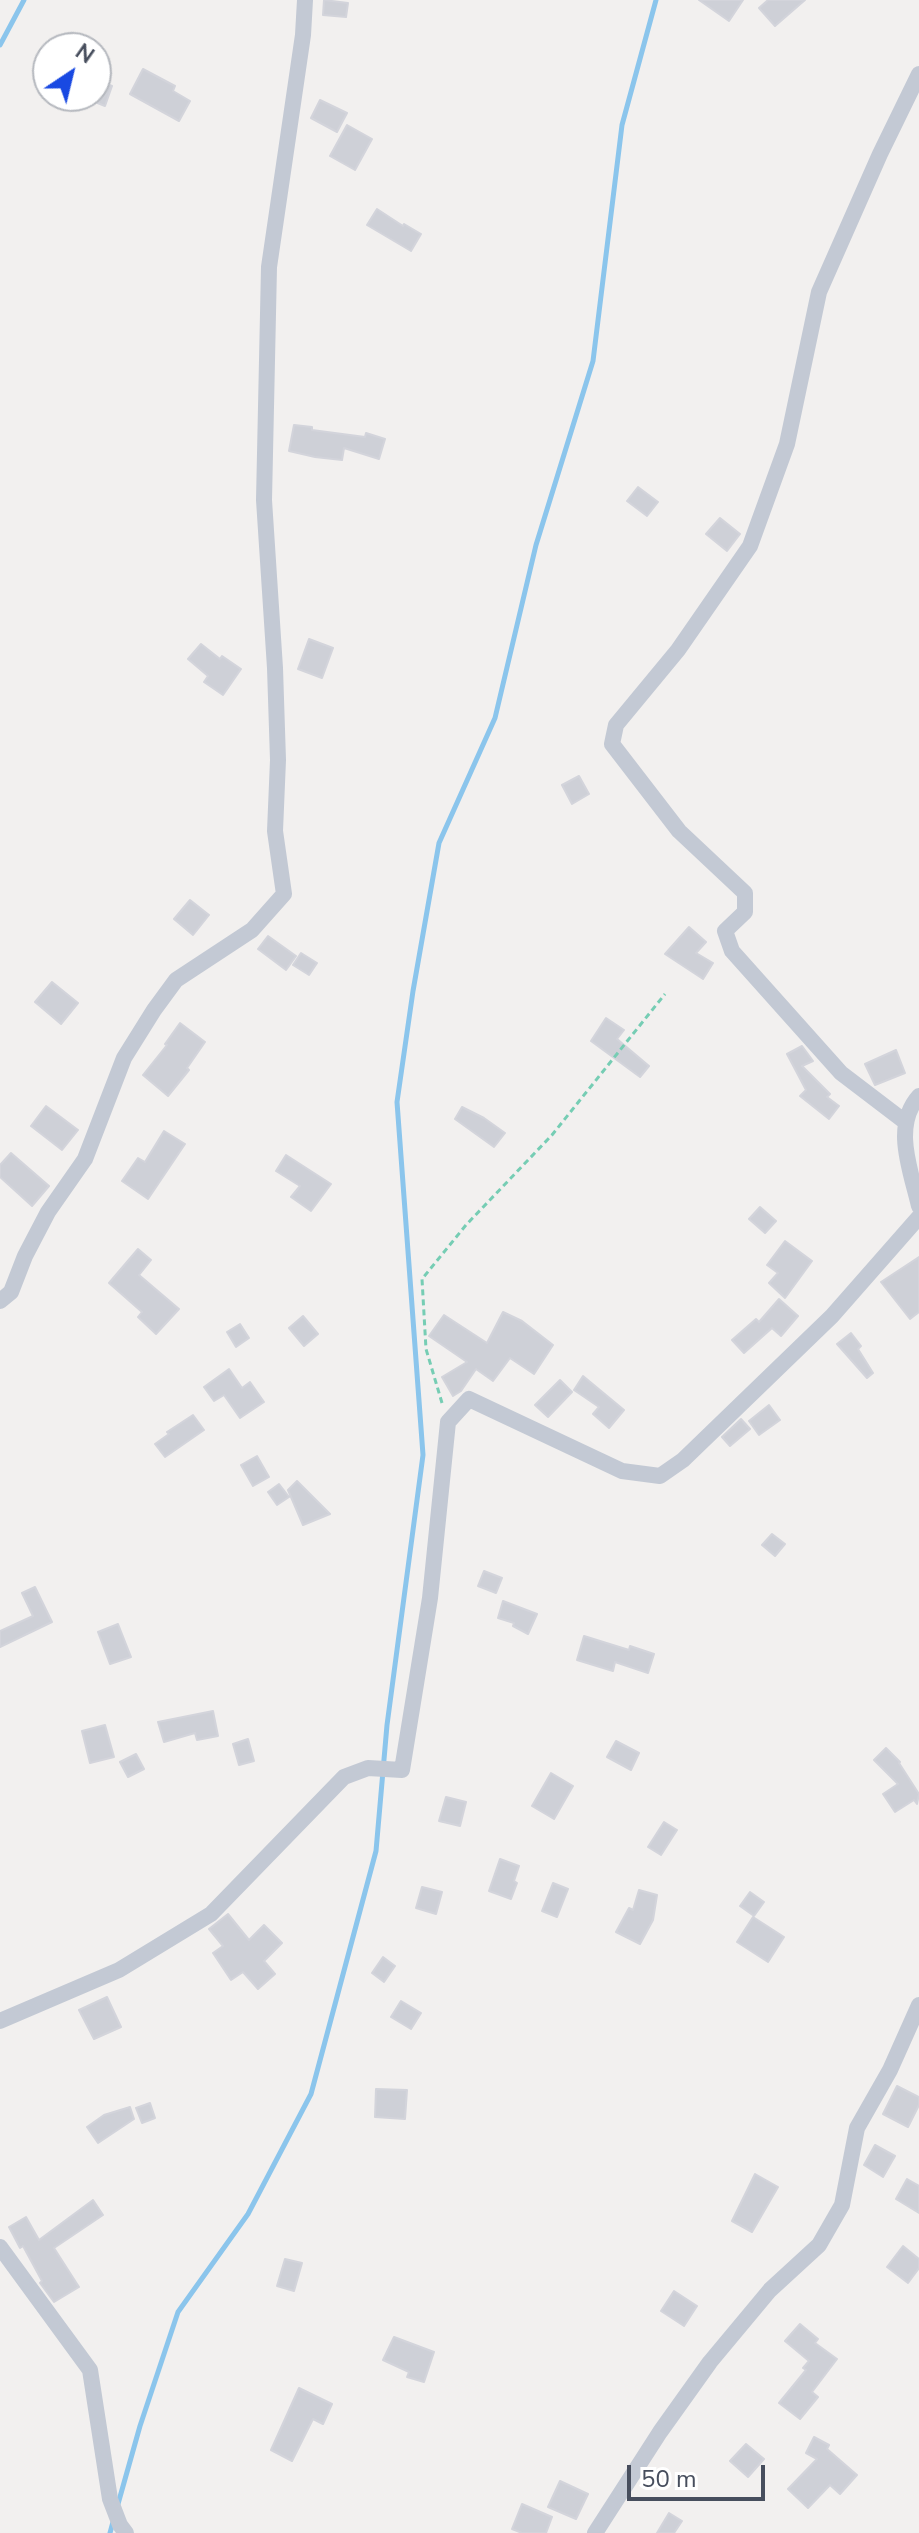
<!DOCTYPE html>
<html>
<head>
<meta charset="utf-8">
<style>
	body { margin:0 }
	#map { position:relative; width:919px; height:2533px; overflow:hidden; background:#f2f0ef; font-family:"Nunito Sans",sans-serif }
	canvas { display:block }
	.north { position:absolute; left:32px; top:32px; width:80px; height:80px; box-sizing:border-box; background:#fff; border:2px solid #b5b8be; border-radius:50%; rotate:35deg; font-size:22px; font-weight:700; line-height:32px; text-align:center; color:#474e5d }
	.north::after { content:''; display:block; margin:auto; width:28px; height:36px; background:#1949e2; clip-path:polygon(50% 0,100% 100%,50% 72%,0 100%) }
	.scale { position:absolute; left:627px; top:2465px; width:138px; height:36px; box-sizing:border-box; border:4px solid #474e5d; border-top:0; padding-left:10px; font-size:24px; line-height:28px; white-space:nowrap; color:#474e5d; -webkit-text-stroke:6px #fff; paint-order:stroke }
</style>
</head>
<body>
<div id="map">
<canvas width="919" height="2533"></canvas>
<div class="north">N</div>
<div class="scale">50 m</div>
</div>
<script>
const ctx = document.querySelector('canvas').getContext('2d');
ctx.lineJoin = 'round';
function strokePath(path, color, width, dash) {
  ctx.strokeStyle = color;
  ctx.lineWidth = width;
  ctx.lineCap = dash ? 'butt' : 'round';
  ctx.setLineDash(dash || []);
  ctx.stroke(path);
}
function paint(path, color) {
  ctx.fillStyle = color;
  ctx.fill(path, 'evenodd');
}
strokePath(new Path2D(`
	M0 45 24 0
	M118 2504 140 2426 178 2312 248 2214 311 2094 376 1851 387 1725 423 1455 397 1102 413 991 439 843 495 718 536 545 593 361 622 125 656 0
	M110 2533 113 2522`), '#8bc5ec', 5);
const building = new Path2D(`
	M324 0 348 3 346 17 323 15Z
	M699 0H743L729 21Z
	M768 0H805L775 26 759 8Z
	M143 69 175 86 173 91 190 101 179 121 130 94Z
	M98 80 112 86 105 106 90 100 92 96H96Z
	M320 100 347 113 337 132 311 118Z
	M347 125 372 139 355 170 330 156Z
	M377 209 403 226 404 224 421 234 411 251 367 225Z
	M294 425 312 427V430L365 437 366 433 385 439 379 459 344 448 342 460 315 457 289 451Z
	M638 487 658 502 647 516 627 501Z
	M720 518 740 534 727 551 706 534Z
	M309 639 333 648 322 678 298 669Z
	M201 644 220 659 222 656 241 669 223 695 204 682 208 676 188 659Z
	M579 776 589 794 572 804 562 785Z
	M190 900 209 915 193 935 174 919Z
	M689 927 706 942 696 953 713 963 703 979 665 954Z
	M268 936 296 956 286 970 258 949Z
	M301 953 317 963 309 975 293 965Z
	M52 982 78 1003 61 1024 35 1002Z
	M606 1018 624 1030 617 1039 649 1066 640 1077 591 1041Z
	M180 1023 205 1042 187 1068 189 1070 168 1096 143 1075 167 1045 165 1044Z
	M802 1046 813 1061 802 1066 830 1094 827 1097 839 1106 829 1119 800 1096 806 1090 787 1054Z
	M896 1050 905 1073 875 1085 865 1064Z
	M46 1106 78 1130 62 1150 31 1126Z
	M462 1107 484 1118 505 1133 494 1147 455 1119Z
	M164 1131 185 1144 148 1199 122 1181 138 1158 145 1162Z
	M11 1153 49 1186 32 1206 0 1177V1165Z
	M286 1155 331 1184 311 1211 291 1197 300 1186 276 1171Z
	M760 1207 776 1221 765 1233 749 1219Z
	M785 1241 812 1261 785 1298 769 1283 778 1273 767 1265Z
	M138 1249 151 1260 139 1275 179 1309 156 1334 138 1317 142 1312 109 1283Z
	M919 1257V1312L910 1319 881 1282Z
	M779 1299 798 1316 781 1336 772 1328 744 1353 732 1340 756 1319 759 1322Z
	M503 1312 522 1321 553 1345 534 1374 510 1358 493 1381 476 1369 461 1391 453 1396 442 1377 467 1362 429 1336 444 1315 487 1343Z
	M303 1316 318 1334 304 1346 289 1328Z
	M240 1324 249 1338 236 1347 227 1332Z
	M851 1333 861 1346 858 1349 873 1373 867 1378 837 1344Z
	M229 1369 242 1388 250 1382 264 1402 240 1418 224 1395 214 1401 204 1387Z
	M583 1376 624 1410 609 1428 593 1414 599 1407 574 1390Z
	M560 1380 572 1392 548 1417 535 1405Z
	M769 1405 780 1420 759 1435 749 1421Z
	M193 1415 204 1430 165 1457 155 1444 169 1434 167 1432Z
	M741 1419 750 1429 730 1446 722 1437Z
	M257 1456 269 1477 253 1486 241 1465Z
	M297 1481 330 1514 303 1525 288 1490Z
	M279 1484 289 1497 277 1505 268 1492Z
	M772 1534 785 1544 775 1556 762 1545Z
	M484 1571 502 1578 496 1593 478 1586Z
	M35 1587 52 1622 0 1647V1631L33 1616 22 1593Z
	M503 1601 537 1614 528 1634 513 1626 514 1623 498 1618Z
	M118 1624 131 1657 110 1664 98 1632Z
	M584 1636 629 1650 630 1646 654 1654 648 1673 615 1662 613 1671 577 1660Z
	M213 1711 218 1736 197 1740 195 1733 164 1742 158 1722Z
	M105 1725 114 1757 90 1763 82 1731Z
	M248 1739 254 1761 239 1765 233 1744Z
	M616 1741 639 1753 631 1770 607 1757Z
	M886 1748 900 1762 899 1763 919 1794 917 1804 914 1800 895 1812 883 1794 898 1784 874 1760Z
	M136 1754 144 1769 128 1777 120 1762Z
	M551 1773 573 1786 554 1819 532 1806Z
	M446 1797 466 1802 460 1826 439 1821Z
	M664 1822 677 1830 661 1855 648 1847Z
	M500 1859 519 1866 514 1881 517 1883 511 1899 489 1891Z
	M553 1883 568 1889 557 1917 542 1911Z
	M422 1887 442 1892 436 1914 416 1908Z
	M639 1890 657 1895 653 1920 640 1944 616 1932 629 1908 633 1910Z
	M750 1892 764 1902 754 1916 740 1906Z
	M228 1914 249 1940 264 1925 282 1943 264 1961 275 1974 258 1989 243 1972 231 1980 213 1953 223 1946 209 1929Z
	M753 1917 784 1937 768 1962 737 1942Z
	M383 1957 395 1966 384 1982 372 1973Z
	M107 1997 121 2027 94 2039 79 2010Z
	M401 2001 421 2013 411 2029 391 2017Z
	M897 2086 919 2097V2105L908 2127 883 2114Z
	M376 2089 407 2090 405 2119 375 2117Z
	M150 2103 155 2118 142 2123 136 2108Z
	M130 2107 134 2119 98 2143 87 2127 104 2115Z
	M875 2145 895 2156 883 2177 864 2165Z
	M755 2174 778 2187 752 2232 732 2221Z
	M907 2179 919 2186V2213L896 2199Z
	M93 2200 103 2215 54 2248 79 2287 54 2302 40 2283 42 2281 23 2246 20 2248 9 2227 26 2217 39 2240Z
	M903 2246 919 2259V2268L908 2283 887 2267Z
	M285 2259 302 2263 294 2291 277 2286Z
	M674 2291 697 2306 684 2326 661 2311Z
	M800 2324 818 2339 815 2343 837 2359 812 2392 818 2397 800 2419 779 2403 806 2370 803 2368 809 2361 785 2341Z
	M394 2337 434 2352 424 2382 407 2377 409 2372 383 2360Z
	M299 2388 332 2404 323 2424 313 2419 292 2461 271 2450Z
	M814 2437 829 2445 827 2449 857 2475 840 2494 830 2485 808 2508 788 2489 817 2459 806 2453Z
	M746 2444 764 2459 748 2477 730 2461Z
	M560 2481 588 2494 576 2519 548 2507Z
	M522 2504 552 2517 546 2533H522L512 2529Z
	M669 2513 682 2521 674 2533H657Z`);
paint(building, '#ced0d7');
strokePath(building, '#d3d4db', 2);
strokePath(new Path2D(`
	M442 1403 426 1349 422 1279 466 1225 552 1135 665 994`), '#76cdb4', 3, [6, 4]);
strokePath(new Path2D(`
	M919 1096C892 1126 911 1171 919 1206
	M904 1121 841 1073 732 951 725 931 745 912V893L679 831 612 744 616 725 678 650 750 546 787 444 819 292 880 154 919 74
	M0 1301 11 1292 25 1256 48 1212 85 1159 124 1058 154 1010 176 980 252 930 284 894 275 831 278 760 275 668 264 500 269 267 303 35 305 0
	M0 2021 119 1970 211 1914 344 1777 368 1768 402 1770 430 1598 448 1422 469 1399 622 1471 660 1476 683 1460 832 1316 919 1217
	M0 2247 90 2370 110 2499 120 2525 126 2533
	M595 2533 660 2432 710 2362 770 2290 819 2245 842 2205 857 2128 890 2070 919 2005`), '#c3c9d4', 16);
</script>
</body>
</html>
